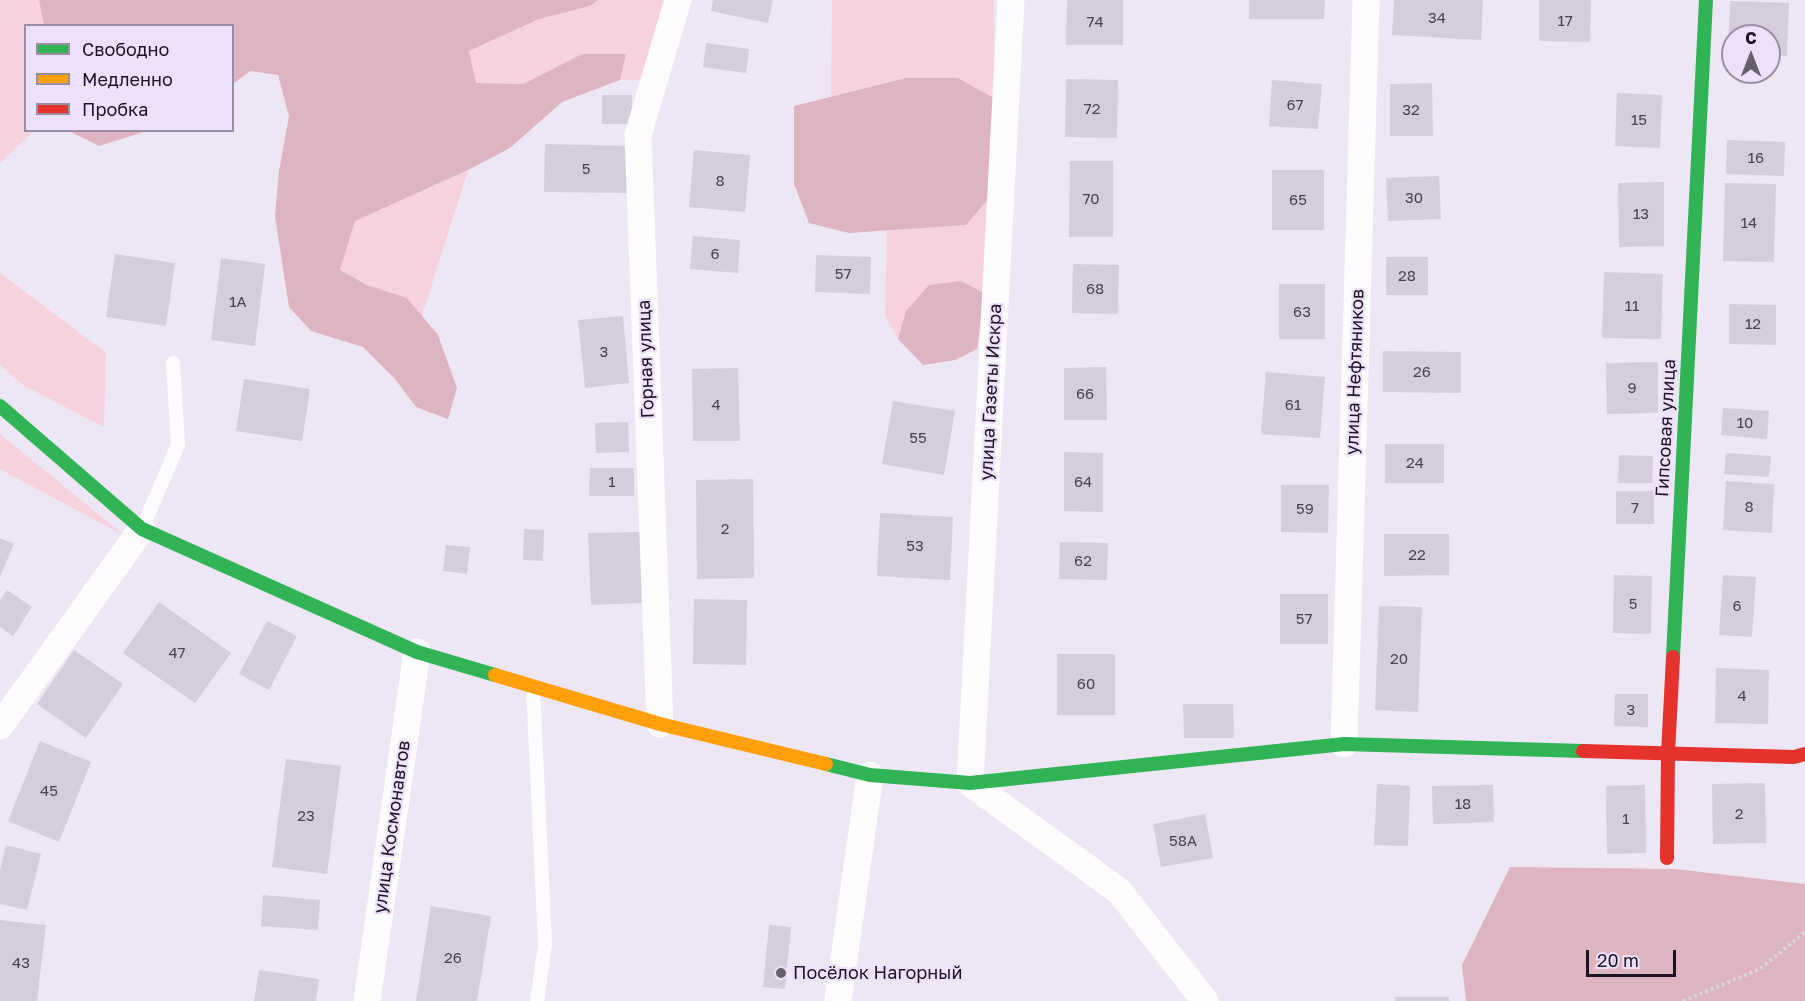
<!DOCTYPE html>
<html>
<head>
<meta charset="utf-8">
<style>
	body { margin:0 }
	#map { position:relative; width:1805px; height:1001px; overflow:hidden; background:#ede6f4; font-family:"Golos Text",sans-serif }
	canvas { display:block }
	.legend { position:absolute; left:24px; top:24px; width:210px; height:108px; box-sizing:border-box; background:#ede0fa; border:2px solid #998ea4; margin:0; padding:8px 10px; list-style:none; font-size:18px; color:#1c1423 }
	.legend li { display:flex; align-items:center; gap:12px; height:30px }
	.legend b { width:30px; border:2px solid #998ea4 }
	.north { position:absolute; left:1721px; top:24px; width:60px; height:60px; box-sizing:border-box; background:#ede0fa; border:2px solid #998ea4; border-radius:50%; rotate:0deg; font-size:16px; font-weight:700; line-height:24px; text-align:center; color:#1c1423 }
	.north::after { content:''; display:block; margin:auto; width:21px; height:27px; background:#655e6c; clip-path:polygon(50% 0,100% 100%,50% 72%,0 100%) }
	.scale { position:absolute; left:1586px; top:950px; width:90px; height:27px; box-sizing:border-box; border:3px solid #1c1423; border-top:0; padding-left:8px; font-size:18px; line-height:21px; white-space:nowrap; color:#1c1423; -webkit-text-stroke:4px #ede0fa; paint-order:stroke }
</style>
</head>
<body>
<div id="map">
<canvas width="1805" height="1001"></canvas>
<ul class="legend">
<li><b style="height:8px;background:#30b455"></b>Свободно</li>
<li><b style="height:8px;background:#ff9f0a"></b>Медленно</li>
<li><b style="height:8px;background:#e5322d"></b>Пробка</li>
</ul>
<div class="north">С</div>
<div class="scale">20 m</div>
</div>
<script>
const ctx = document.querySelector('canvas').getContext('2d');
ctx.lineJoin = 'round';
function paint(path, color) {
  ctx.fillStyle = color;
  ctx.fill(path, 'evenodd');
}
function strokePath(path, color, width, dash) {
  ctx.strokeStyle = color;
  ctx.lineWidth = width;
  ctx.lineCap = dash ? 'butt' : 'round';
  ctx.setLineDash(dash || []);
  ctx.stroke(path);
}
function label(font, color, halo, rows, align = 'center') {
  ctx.font = font + ' "Golos Text",sans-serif';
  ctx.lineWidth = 4.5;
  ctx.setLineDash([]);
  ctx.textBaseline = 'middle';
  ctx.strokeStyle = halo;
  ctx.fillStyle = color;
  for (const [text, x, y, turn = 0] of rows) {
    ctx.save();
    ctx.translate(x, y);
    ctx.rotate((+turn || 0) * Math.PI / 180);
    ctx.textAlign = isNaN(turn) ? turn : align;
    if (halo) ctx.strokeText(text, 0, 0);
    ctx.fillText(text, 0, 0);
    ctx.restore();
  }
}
paint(new Path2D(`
	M0 0H39L44 25 26 26V130L34 131 0 163Z
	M598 0H668L649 80H620L626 54H582L523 84H476L469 51 539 19 590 6Z
	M832 0H994V98L958 78H906L831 97Z
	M468 170 422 316 407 298 367 285 340 270 355 221Z
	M991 196 982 292 961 281 906 311 898 339 885 316 887 230 966 225Z
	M0 273 106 353 104 427 23 385 0 365Z
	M0 434 125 536 0 469Z`), '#f6d2dd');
paint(new Path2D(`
	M39 0H598L590 6 539 19 469 51 476 83 523 84 582 54H626L620 80 562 102 510 148 468 170 355 221 340 270 367 285 407 298 438 335 457 388 448 419 416 407 395 379 363 347 311 331 289 307 275 216 279 171 289 116 278 75 250 71 233 84 232 26 44 25Z
	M906 78H958L994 98 991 196 966 225 849 233 809 223 794 184V106Z
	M69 131H147L99 146Z
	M961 281 982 292V314L977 349 955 360 923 365 898 339 906 311 929 285Z
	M1510 867 1675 869 1805 884V1001H1466L1462 965Z`), '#dfb4c1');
paint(new Path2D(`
	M713 0H773L768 23 711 11Z
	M1067 0H1123V45H1066Z
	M1249 0H1325L1324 19H1249Z
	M1394 0H1483L1481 40 1392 35Z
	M1539 0H1591L1590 42 1539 41Z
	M1730 1 1789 3 1787 56 1769 55V36H1733V53H1728Z
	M706 43 749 49 746 73 703 67Z
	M1066 79 1118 80 1117 138 1065 137Z
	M1272 80 1322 84 1318 129 1269 126Z
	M1432 83 1433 136H1390V84Z
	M1617 93 1662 95 1660 148 1615 146Z
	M602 95H632V124H602Z
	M1727 140 1785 142 1784 176 1726 174Z
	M545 144 628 146 627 193 544 192Z
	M694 150 750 155 745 212 689 207Z
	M1070 161H1113V237H1069Z
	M1272 170H1324V230H1272Z
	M1439 176 1441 219 1388 221 1386 178Z
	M1664 182V246L1619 247 1618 183Z
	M1725 183 1776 184 1774 262 1723 261Z
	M693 236 740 240 738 273 690 269Z
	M115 254 175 263 166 326 106 317Z
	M816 255 871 257 870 294 815 292Z
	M1386 257H1428V295H1386Z
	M221 258 265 264 255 346 211 340Z
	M1073 264 1119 265 1118 314 1072 313Z
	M1604 272 1663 274 1661 339 1602 338Z
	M1279 284H1325V339H1279Z
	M1729 304 1776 305V345L1729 344Z
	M623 316 629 383 585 388 578 320Z
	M1383 351 1461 352V393L1383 392Z
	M1658 362V413L1607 414 1606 363Z
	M1106 367 1107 420H1064V368Z
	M738 368 740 441H693L692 369Z
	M1266 372 1325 377 1320 438 1261 434Z
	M244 379 310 389 302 441 236 431Z
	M893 401 955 411 944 475 882 464Z
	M1723 408 1769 411 1767 439 1721 435Z
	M628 422 629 452 596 453 595 423Z
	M1385 444H1444V483H1385Z
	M1064 452 1103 453V512L1064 511Z
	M1726 453 1771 456 1769 477 1724 474Z
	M1619 455 1653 456 1652 483H1618Z
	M590 468H634V496H589Z
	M753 479 754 578 697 579 696 480Z
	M1726 481 1774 484 1772 533 1723 530Z
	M1281 485H1329L1328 533 1281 532Z
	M1616 491H1654V524H1616Z
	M880 513 953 517 950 580 877 576Z
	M524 529 544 530 543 561 523 560Z
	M640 532 642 603 591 605 588 533Z
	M1384 534H1449V575L1384 576Z
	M0 538 14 544 0 576Z
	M1060 542 1108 543 1107 580 1059 579Z
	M446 545 470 547 467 574 443 571Z
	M1614 575 1652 576 1651 634 1613 633Z
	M1723 575 1756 577 1752 637 1719 635Z
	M7 590 32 607 13 636 0 627V600Z
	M1280 594H1328V644H1280Z
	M694 599 747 600 746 665 693 664Z
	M159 602 231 653 195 703 123 653Z
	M1379 606 1422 607 1418 712 1375 710Z
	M267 621 297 636 269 690 239 674Z
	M74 650 123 684 86 738 37 704Z
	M1057 654H1115V715H1057Z
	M1716 668 1769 670 1768 724 1715 723Z
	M1615 694H1648V727L1614 726Z
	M1183 704H1233L1234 738H1184Z
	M40 741 91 762 59 842 8 821Z
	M286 759 341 766 327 874 272 867Z
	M1765 783 1766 843 1713 844 1712 784Z
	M1377 784 1410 786 1408 846 1374 845Z
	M1493 785 1494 822 1433 824 1432 786Z
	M1645 785 1646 853 1607 854 1606 786Z
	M1205 814 1213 858 1161 867 1153 824Z
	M6 845 41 854 27 910 0 904V870Z
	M263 895 320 900 318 930 261 926Z
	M431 906 491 916 477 1001H416Z
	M0 920 46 925 37 1001H0Z
	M769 925 791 927 785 989 763 987Z
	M259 970 319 979 316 1001H254Z
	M1395 997H1449V1001H1395Z`), '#d4cddb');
strokePath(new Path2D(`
	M1683 1001 1760 969 1805 932`), '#d8d6da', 4, [3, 3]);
strokePath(new Path2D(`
	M142 529 178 445 173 363
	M533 686 545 945 537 1001`), '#fcfbfd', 14);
strokePath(new Path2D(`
	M1011 0 970 783 1119 891 1205 1001
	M660 724 638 135 678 0
	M0 726 142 529
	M1344 744 1366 0
	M367 1001 417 652
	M838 1001 870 775`), '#fcfbfd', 27);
strokePath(new Path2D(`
	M0 406 142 529 417 652 495 675
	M1673 657 1706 0
	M826 764 870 775 970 783 1344 744 1583 751`), '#30b455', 14);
strokePath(new Path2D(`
	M495 675 660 724 826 764`), '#ff9f0a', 14);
strokePath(new Path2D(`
	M1583 751 1794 757 1805 754
	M1667 858 1668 753 1673 657`), '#e5322d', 14);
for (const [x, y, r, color] of [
	[781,973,6,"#655e6c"]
]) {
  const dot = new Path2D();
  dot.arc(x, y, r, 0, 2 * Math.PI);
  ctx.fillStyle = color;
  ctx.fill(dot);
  strokePath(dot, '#ede0fa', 2);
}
label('15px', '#4a4251', null, [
	["34",1437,18],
	["17",1565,21],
	["74",1095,22],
	["67",1295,105],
	["72",1092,109],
	["32",1411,110],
	["15",1639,120],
	["16",1756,158],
	["5",586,169],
	["8",720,181],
	["30",1414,198],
	["70",1091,199],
	["65",1298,200],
	["13",1641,214],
	["14",1749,223],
	["6",715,254],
	["57",843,274],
	["28",1407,276],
	["68",1095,289],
	["1А",238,302],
	["11",1632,306],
	["63",1302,312],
	["12",1753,324],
	["3",604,352],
	["26",1422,372],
	["9",1632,388],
	["66",1085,394],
	["4",716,405],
	["61",1293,405],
	["10",1745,423],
	["55",918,438],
	["24",1415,463],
	["1",612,482],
	["64",1083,482],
	["8",1749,507],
	["7",1635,508],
	["59",1305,509],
	["2",725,529],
	["53",915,546],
	["22",1417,555],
	["62",1083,561],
	["5",1633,604],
	["6",1737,606],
	["57",1304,619],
	["47",177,653],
	["20",1399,659],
	["60",1086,684],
	["4",1742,696],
	["3",1631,710],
	["45",49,791],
	["18",1463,804],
	["2",1739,814],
	["23",306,816],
	["1",1626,819],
	["58А",1183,841],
	["26",453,958],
	["43",21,963]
]);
label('18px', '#1c1423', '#ede0fa', [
	["Горная улица",646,359,-92],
	["улица Нефтяников",1355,372,-88],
	["улица Газеты Искра",991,392,-87],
	["Гипсовая улица",1666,428,-87],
	["улица Космонавтов",392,827,-82]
]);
label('18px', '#1c1423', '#ede0fa', [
	["Посёлок Нагорный",793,973]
], 'left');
</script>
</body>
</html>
